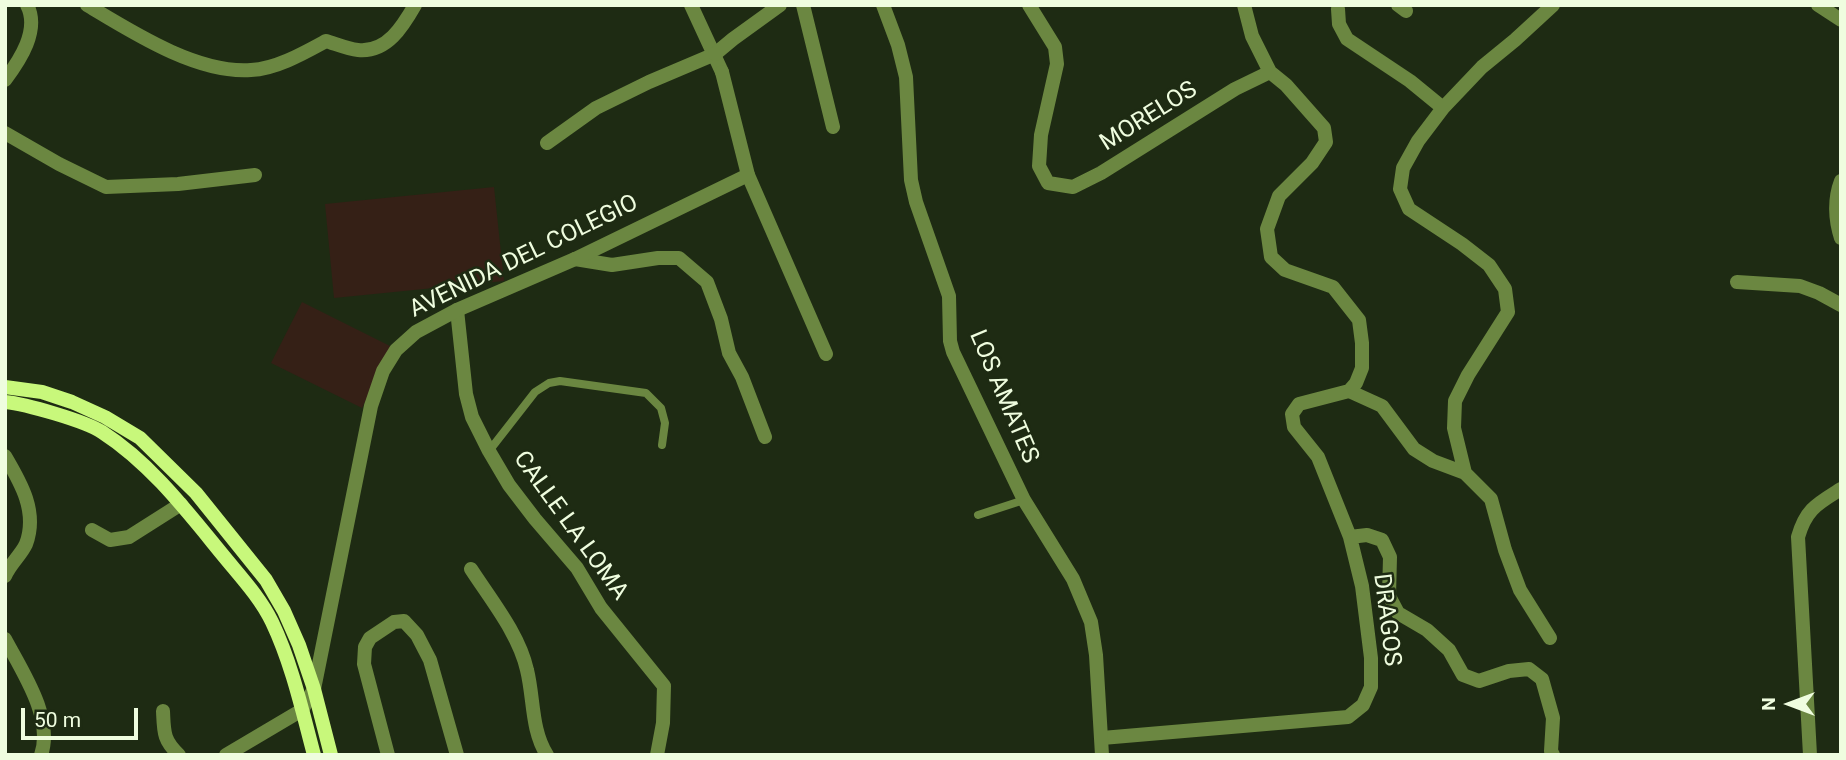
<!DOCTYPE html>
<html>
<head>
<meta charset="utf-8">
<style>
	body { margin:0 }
	#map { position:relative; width:1846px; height:760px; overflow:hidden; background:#1e2b13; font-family:Roboto,sans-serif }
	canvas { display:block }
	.frame { position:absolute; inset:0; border:7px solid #effddf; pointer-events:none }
	.north { position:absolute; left:1755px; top:669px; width:70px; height:70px; -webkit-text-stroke:5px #1e2b13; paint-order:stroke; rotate:270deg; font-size:19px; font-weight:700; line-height:28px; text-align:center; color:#effddf }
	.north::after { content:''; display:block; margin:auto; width:24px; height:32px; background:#effddf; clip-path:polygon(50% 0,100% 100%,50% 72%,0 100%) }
	.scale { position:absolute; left:21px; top:708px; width:117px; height:32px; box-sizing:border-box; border:4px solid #effddf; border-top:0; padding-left:9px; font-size:21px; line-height:24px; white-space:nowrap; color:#effddf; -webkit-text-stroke:5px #1e2b13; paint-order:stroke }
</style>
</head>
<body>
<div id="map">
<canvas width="1846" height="760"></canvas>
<div class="frame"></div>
<div class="north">N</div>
<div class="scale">50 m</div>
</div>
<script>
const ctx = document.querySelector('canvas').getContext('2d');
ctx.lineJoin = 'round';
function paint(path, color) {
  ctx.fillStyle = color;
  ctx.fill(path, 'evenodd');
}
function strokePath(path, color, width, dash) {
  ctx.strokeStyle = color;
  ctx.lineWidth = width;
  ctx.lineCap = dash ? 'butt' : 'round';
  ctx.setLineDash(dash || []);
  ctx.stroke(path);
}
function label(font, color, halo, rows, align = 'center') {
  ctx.font = font + ' Roboto,sans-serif';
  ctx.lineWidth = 5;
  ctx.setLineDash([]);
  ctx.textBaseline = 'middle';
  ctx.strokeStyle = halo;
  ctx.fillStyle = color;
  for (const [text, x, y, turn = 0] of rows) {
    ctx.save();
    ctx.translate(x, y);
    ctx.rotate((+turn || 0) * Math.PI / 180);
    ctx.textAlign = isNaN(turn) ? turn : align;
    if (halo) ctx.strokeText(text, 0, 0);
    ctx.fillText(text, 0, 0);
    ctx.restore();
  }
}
paint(new Path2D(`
	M494 187 504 281 334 298 325 204Z
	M302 302 392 347 362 408 271 363Z`), '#352016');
strokePath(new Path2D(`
	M489 451 535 392 549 383 560 381 646 393 661 408 665 423 662 445
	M978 515 1024 500`), '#6b8741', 8);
strokePath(new Path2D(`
	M87 5C132 32 197 74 251 70 276 69 304 53 326 41 336 44 348 49 358 50 387 53 403 26 415 5
	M691 5 722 72
	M803 5 833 127
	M1029 5 1055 47 1057 64 1041 135 1039 166 1048 183 1073 187 1101 173 1235 89 1270 72
	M1398 5 1406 11
	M1818 5 1841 20
	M1338 9 1339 24 1347 39 1410 81 1443 108
	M5 80C20 60 40 30 27 5
	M5 133 59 164 106 187 178 184 255 175
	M547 143 596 108 649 82 715 54
	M748 175 826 354
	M1841 181C1834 199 1835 220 1841 238
	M575 259 612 265 658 258H679L707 282 721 319 729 353 742 377 765 437
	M1737 282 1800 286 1819 293 1841 305
	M457 310 466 394 472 417 489 451 509 485 535 519 577 568 601 608 664 686 663 723 657 755
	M1349 391 1382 406 1414 449 1433 461 1465 473
	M5 456C21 483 38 512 26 544 21 555 10 564 5 576
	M92 530 110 540 129 537 181 504
	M1350 537 1367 535 1382 540 1390 557 1389 596 1398 613 1427 630 1449 650 1463 675 1479 681 1509 671 1529 669 1542 679 1553 718 1551 751 1553 755
	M471 569C491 600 519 634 527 670 534 698 531 730 547 755
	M1550 638 1520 590 1505 550 1491 499 1465 473 1454 428 1455 401 1468 375 1508 312 1505 289 1489 265 1462 244 1409 209 1400 189 1403 168 1418 141 1443 108 1482 67 1515 40 1553 5
	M5 639C22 671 54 718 41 755
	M163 711C164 732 163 740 179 755
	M1102 738 1348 717 1363 705 1371 687V658L1362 586 1350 537 1318 457 1294 427 1292 414 1299 404 1349 391 1356 383 1362 368V343L1359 320 1333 287 1285 270 1271 257 1267 229 1279 196 1312 163 1326 142 1324 128 1286 85 1270 72 1252 36 1244 5
	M226 755 302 710
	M388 755 364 664 365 647 370 638 394 622 404 621 417 635 430 660 457 755
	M1810 755 1798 537C1806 509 1817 504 1841 489`), '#6b8741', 14);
strokePath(new Path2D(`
	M883 5 898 45 906 77 911 180 916 202 949 296 950 341 953 352 1024 500 1073 579 1091 622 1096 655 1102 755
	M715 54 733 39 780 5
	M302 710 314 689 371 406 383 371 396 350 416 332 457 310 575 259 748 175 722 72`), '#6b8741', 14);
strokePath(new Path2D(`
	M5 387 42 392 72 402 105 417 140 438 196 493 266 580 284 611 299 645 314 689 331 755
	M5 402C26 404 85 421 102 432 150 463 186 510 222 554 239 575 260 597 272 622 292 664 302 710 314 755`), '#c8f87b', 14);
label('24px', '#effddf', '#1e2b13', [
	["MORELOS",1149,117,-32],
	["AVENIDA DEL COLEGIO",524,257,-26],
	["LOS AMATES",1003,397,67],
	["CALLE LA LOMA",570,526,54],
	["DRAGOS",1386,620,83]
]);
</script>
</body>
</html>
